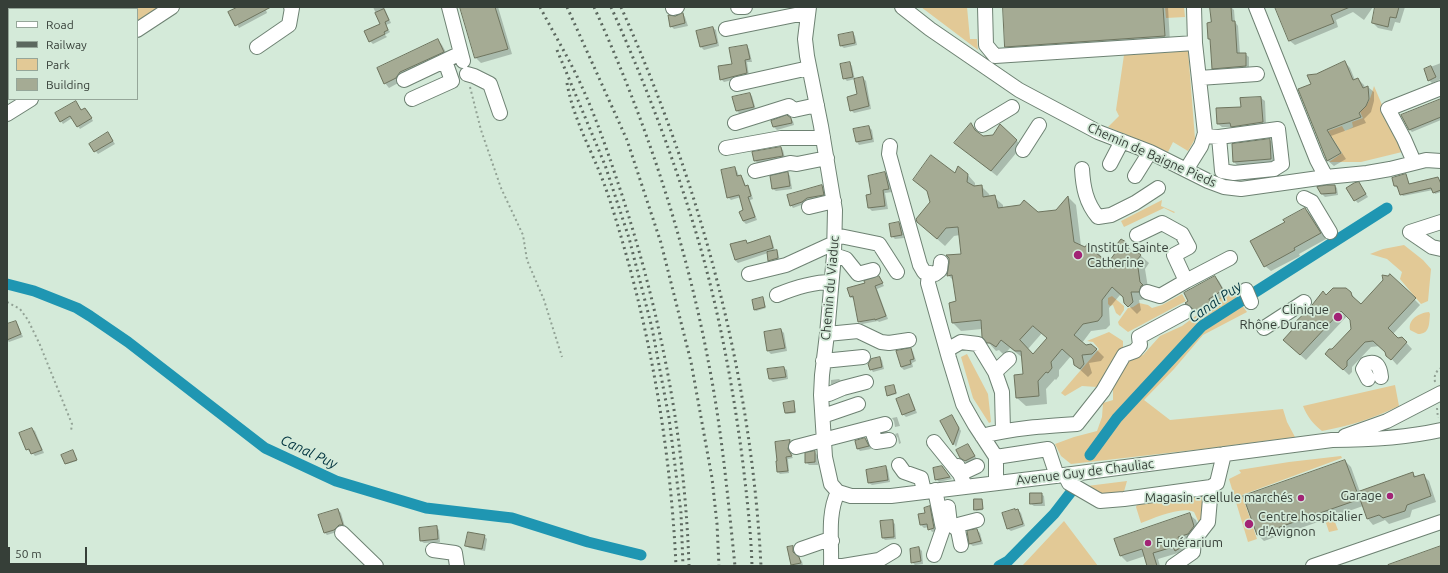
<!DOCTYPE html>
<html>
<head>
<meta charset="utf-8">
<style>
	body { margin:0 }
	#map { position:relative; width:1448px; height:573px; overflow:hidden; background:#d4ead9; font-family:Ubuntu,sans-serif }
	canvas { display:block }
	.frame { position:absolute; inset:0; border:8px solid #363f38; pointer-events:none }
	.legend { position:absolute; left:8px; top:8px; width:130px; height:92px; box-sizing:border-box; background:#d4ead9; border:1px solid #95a699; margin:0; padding:5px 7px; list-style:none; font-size:12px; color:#363f38 }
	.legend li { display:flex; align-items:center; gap:8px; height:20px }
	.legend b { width:20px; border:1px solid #95a699 }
	.scale { position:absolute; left:8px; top:547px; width:79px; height:18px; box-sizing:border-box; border:2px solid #363f38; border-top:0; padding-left:5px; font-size:12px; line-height:14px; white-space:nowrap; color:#363f38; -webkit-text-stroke:3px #d4ead9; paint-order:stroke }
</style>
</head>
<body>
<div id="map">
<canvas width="1448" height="573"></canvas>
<div class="frame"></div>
<ul class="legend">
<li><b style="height:5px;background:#fff"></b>Road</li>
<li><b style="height:5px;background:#5c685f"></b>Railway</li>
<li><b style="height:11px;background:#e2c996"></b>Park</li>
<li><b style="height:11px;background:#a5ab94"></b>Building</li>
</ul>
<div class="scale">50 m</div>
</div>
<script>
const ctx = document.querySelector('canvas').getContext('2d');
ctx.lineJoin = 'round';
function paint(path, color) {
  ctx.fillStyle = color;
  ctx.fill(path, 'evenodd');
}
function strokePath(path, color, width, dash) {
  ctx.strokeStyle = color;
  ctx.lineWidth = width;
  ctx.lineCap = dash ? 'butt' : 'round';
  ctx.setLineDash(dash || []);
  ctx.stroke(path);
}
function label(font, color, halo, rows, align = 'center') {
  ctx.font = font + ' Ubuntu,sans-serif';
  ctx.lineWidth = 3.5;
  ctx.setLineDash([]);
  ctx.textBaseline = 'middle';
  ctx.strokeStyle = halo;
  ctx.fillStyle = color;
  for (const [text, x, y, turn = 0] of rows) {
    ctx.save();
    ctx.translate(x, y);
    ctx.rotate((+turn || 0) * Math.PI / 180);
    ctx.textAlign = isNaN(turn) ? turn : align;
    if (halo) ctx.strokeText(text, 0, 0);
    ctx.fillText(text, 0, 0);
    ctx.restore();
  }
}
paint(new Path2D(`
	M7 7H163L137 25V9H9V63L7 59Z
	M921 7H967L970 39H977L978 50Z
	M1165 7H1184L1185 17 1166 18Z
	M1185 47 1188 50 1195 139 1188 151 1173 142 1168 152 1108 127 1119 116 1116 110 1124 55 1174 52Z
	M1374 86 1402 152 1361 162H1329L1342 153 1328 131 1342 126 1345 131 1353 127 1352 122 1363 118 1360 112C1369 105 1371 96 1374 86Z
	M1162 200 1161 206 1175 212 1174 213 1164 208 1124 227 1121 221Z
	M1404 245 1423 260 1431 269 1428 301 1421 304 1400 279 1402 272 1387 259 1370 254 1383 249Z
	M1231 290 1247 312 1203 335 1174 369 1144 400 1170 420 1283 409 1287 422 1295 437 1203 449 1071 464 1061 456 1055 444 1074 437 1097 431 1102 417 1103 403 1113 400V381L1130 359 1143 355 1160 336 1182 326Z
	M1182 294 1186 301 1128 332 1119 325 1118 322 1128 308 1133 307 1139 303 1148 305 1152 308 1162 305Z
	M1112 296 1124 306V310L1120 316 1116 313 1113 305 1110 306 1108 304V298Z
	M1429 312 1430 314C1429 324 1430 334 1418 334L1410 330C1408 319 1419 313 1429 312Z
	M1109 332 1123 341V349L1105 383 1097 387 1082 386 1065 396 1061 393 1099 349 1093 342 1087 341Z
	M967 354 988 394 991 422 989 423 973 398 961 357Z
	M1395 385 1399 406C1372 419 1352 425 1322 431 1313 424 1307 416 1303 406Z
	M1341 456 1342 458 1242 495 1257 539 1248 542 1229 479 1241 473 1239 470 1289 462Z
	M1127 481 1123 495H1102L1087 486Z
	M1207 490 1200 525 1194 512C1181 506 1155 518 1141 523L1136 507 1138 502Z
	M1331 512 1338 530 1329 532 1323 514Z
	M1064 521 1098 566H1022Z`), '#e2c996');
paint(new Path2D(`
	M240 7H265L267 13 239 28 230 12Z
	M373 7H384L391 23 386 25 390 32 385 35 387 37 373 44 370 41 381 24Z
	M461 7H498L512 54 481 63 476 58Z
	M1004 7H1168L1170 42 1012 52 1006 46Z
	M1223 7H1231L1234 10 1235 22 1238 26 1240 54H1245L1249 57V69L1216 72 1213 68 1211 41 1209 39 1212 23Z
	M1276 7H1373L1364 20 1353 12 1336 20 1338 27 1295 45 1290 41Z
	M1376 7H1405L1400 23 1395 22 1392 31 1378 28 1373 23Z
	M683 14 685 17 688 26 674 29 671 26 675 17Z
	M713 28 716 30 719 46 704 50 701 47Z
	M853 33 855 36 857 45 844 48 841 46Z
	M438 40 442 45 448 56 389 88 385 83Z
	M747 46 749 49 752 62H747L749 76 724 82 721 79Z
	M1345 62 1350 68 1355 80 1358 79 1364 85 1365 88 1368 87 1374 92V101L1371 112 1364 119 1366 123 1331 136 1346 159 1334 166 1328 161 1299 90 1312 85 1316 75Z
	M850 63 852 66 855 80 863 78 866 81 871 109 854 113 851 110 858 95 855 79 847 81 844 78Z
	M1441 63V79L1432 83 1429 80 1425 69Z
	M750 94 752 96 756 110 740 114 737 111 734 98Z
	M1261 98 1265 101 1266 126 1235 130 1232 127H1222L1218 124 1242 107 1241 99Z
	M1441 101V120L1412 132 1409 129Z
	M78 105 82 111 85 109 88 111 93 121 80 129 72 118 63 124 61 121Z
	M790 118 793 121 794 125 777 130 774 127 772 121Z
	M971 125 983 137 1016 140 1022 146 997 176 955 143Z
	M869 127 872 130 874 142 859 145 857 142Z
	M108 133 115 144 98 154 90 144Z
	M1270 140 1274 144 1275 163 1238 166 1234 162Z
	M781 148 783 150 785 158 757 163 755 160Z
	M735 168 737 171 739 176H741L743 179 746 186 750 189 753 199 750 200 757 220 746 224 743 221 745 211 741 197 731 200 728 197Z
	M788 173 790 176 792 189 776 191 773 189Z
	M885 173 888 176 892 192 885 193 888 209 872 211 869 208 868 196 872 195Z
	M967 174 975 183V187L981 186 989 194 990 197H994L1003 205V208L1038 213 1056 211 1068 197 1076 205 1081 246 1085 248H1094L1102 257 1103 259 1109 264 1125 243 1133 252 1140 255 1149 263 1145 269 1149 294 1147 299 1139 300 1141 310 1137 314 1125 302 1124 298 1120 295 1109 308 1110 325 1106 329 1091 331 1082 343 1085 346 1096 349 1104 357 1101 361 1089 363 1092 373 1088 377 1075 365 1074 360 1071 356 1059 370V376L1056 380 1055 379 1046 389 1047 404 1026 406 1017 398 1024 375 1023 358 1010 348 1004 355 999 350 996 351 988 342 982 329 961 331 953 323 950 303 957 302 954 281 948 275 962 255 960 235 954 236 945 246 918 222 931 203 929 193 915 180ZM1042 333 1048 338 1033 355 1028 349Z
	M1405 175 1410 185 1438 178 1441 183V192L1435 194 1433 190 1403 196 1401 194 1399 187 1397 188 1395 186Z
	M1335 186 1337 188 1338 195 1325 197 1322 194Z
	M1361 186 1368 197 1358 203 1355 200Z
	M822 187 824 189 826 197 809 200 804 204 793 208 791 205Z
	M1305 209 1311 215 1326 239 1299 254 1300 256 1271 271 1265 266Z
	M899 223 902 226 904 238 895 239 892 236Z
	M769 237 772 240 775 251 778 252 779 259 770 261 768 253 738 263 735 260 731 245 745 241 748 244Z
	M1390 275 1420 305 1393 334 1398 339 1402 338 1412 349 1397 365 1380 346 1371 347 1352 367V372L1349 375 1332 359 1333 349 1352 329 1351 320 1347 316 1306 360 1290 346 1327 296 1350 292 1361 306Z
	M879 277 884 286 877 289 888 319 879 322 878 321 862 324 859 322 854 299 850 297 866 284Z
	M1215 277 1219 281 1227 295 1212 304 1214 307 1199 316 1194 309 1186 303Z
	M764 300 766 308 756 311 755 310Z
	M15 322 18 325 23 337 9 342 7 340V325Z
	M781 330 784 333 787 351 771 354 768 351Z
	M911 349 913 352 916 361 912 363 913 367 904 370 901 367Z
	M880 358 882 360 884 369 873 372 871 369Z
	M784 368 787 370 788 379 773 382 770 379Z
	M839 379 841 381 832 385 831 384V380Z
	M894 386 897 394 889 396 888 395Z
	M909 396 911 398 917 413 906 417 903 414Z
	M794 402 796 413 787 414 785 413Z
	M952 416 961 431 956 447 941 422Z
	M897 417 900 426 895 427 894 421 892 418Z
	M32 429 35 431 44 453 35 456 31 451 30 452 27 449Z
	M898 433 901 443 899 444 898 438 895 434Z
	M865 439 868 442 871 449 860 451 858 449Z
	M790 441 792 443 789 452 793 458 788 459 789 473 780 474 778 472V461L776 443Z
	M968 445 977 459 968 464 961 457Z
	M73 451 77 461 67 464 66 463Z
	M815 452 817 455 818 465H809L806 462Z
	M1345 461 1351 467 1360 492 1412 473 1417 477 1423 475 1429 481 1436 502 1412 510 1410 517 1389 524 1385 520 1373 525 1368 519 1363 506 1264 541 1258 535 1244 497Z
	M886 467 888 470 890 482 872 485 869 483Z
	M942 467 945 470 952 479 939 482 936 479Z
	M1041 494 1044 496 1045 506H1034L1031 504Z
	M982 500 983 510 976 511 975 509Z
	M929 507 932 510 936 531 932 532 929 527 924 528 921 525 919 515 926 513Z
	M338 510 341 513 345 527 337 532 327 535 325 533Z
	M1018 510 1021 513 1025 526 1011 531 1008 529Z
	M1190 515 1196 520 1200 532 1194 540 1184 543 1187 553 1181 556 1178 553 1158 559 1160 566H1148L1145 556 1127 562 1121 556Z
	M892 521 895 524 896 539 885 540 883 538Z
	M436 527 439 530 440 542 424 543 421 541Z
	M977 530 980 533 983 544 973 546 970 544Z
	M484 536 487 539 485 551 469 548 466 545Z
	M793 547 796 549 795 555 802 561 803 566H793L792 565 788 548Z
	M919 548 922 551 923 564 915 565 912 562Z`), '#0003');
strokePath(new Path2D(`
	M7 284 34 291 77 308 90 316 128 342 265 448 336 481 426 508 512 518 588 542 641 555
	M1090 455 1117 418 1202 326 1387 208
	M999 566 1008 561 1054 514 1071 492`), '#1f96b2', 11);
const building = new Path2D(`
	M238 7H271L235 26 228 12Z
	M460 7H495L508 49 475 58Z
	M1003 7H1163L1165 36 1005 47Z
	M1210 7H1231L1232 21H1235L1237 53H1246V66L1212 69 1210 39H1208L1207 23 1211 22Z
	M1275 7H1350L1331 15 1334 23 1289 41Z
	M1375 7H1399L1396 18 1390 17 1388 27 1372 23Z
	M384 9 389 20 385 22 388 30 384 32 385 34 369 42 364 31 380 24 375 13Z
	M683 13 685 23 670 27 668 15 675 16Z
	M713 27 717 43 700 47 696 31Z
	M853 32 855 43 840 46 838 35Z
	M438 39 444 52 400 72 396 78 384 84 377 68Z
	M747 45 750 59 745 60 747 73 720 80 718 66 732 64 729 48Z
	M1345 61 1353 80 1358 78 1363 88 1368 86 1369 99 1366 106 1359 113 1361 117 1327 130 1341 153 1327 161 1298 89 1311 84 1307 75 1316 74Z
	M850 62 853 77 843 79 840 64Z
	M1431 66 1436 77 1428 81 1424 69Z
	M863 77 869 106 850 111 847 97 857 94 854 79Z
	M750 93 754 107 736 111 732 97Z
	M1261 97 1263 122 1231 127 1230 123 1217 124 1216 108 1241 107 1240 98Z
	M1441 99V117L1409 130 1401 115Z
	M76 101 81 110 85 108 92 118 77 127 70 116 60 122 55 113Z
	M787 115 791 118 792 123 773 127 771 121Z
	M971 123 975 130 983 136 993 135 1000 124 1017 140 991 171 954 143Z
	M869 126 872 139 856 142 853 129Z
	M108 132 113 141 94 152 89 144Z
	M1270 139 1271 159 1233 162 1232 144Z
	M781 147 783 156 754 161 752 152Z
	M931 155 955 173 958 166 968 174 967 182 974 186 982 185 983 197 995 195 998 208 1020 205 1024 200 1038 212 1056 210 1068 196 1074 242 1085 247 1088 243 1095 247V252L1108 263 1118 249 1117 244 1121 239 1126 242 1127 253 1136 251 1141 255 1137 260 1140 282 1143 285 1141 286 1139 292H1131L1133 302 1128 307 1124 303 1123 297 1112 287 1102 300V316L1098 321 1083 324 1074 335 1086 345 1091 344 1097 349 1092 354 1082 355 1084 364 1080 369 1074 365 1073 359 1062 349 1051 362 1052 368 1048 373 1046 372 1038 381 1039 396 1016 398 1014 375 1023 374 1021 351H1015L1001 340 996 347 990 343H987L982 337 981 320 952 323 949 303 956 301 952 275 947 276 949 263V258L946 255 961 254 958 227 946 228 937 239 917 222 916 219 930 202 927 191 913 180ZM1033 326 1047 338 1033 354 1020 340Z
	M735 167 737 176 741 175 745 186 748 185 751 196 748 197 755 217 743 221 739 212 743 210 739 195 727 198 721 170Z
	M788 172 790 186 772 189 770 176Z
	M885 172 889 189 883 190 885 206 868 208 866 195 871 194 868 176Z
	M1406 174 1409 184 1438 177 1441 184V190L1433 193 1431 188 1400 195 1397 186H1394L1392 178Z
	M1359 182 1366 194 1354 201 1346 188 1354 183Z
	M822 185 824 195 807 198 802 202 790 206 787 195Z
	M1327 185H1335L1336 193 1321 194 1317 187Z
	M1305 208 1321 233 1294 248 1295 250 1264 267 1250 241 1285 222 1283 220Z
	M899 222 902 235 891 237 889 224Z
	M770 236 773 248 735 260 730 244 746 240 747 243Z
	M777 250 778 258 768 261 767 252Z
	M1390 274 1416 298 1388 328 1398 338 1402 337 1407 342 1391 360 1386 356 1385 352 1373 341 1365 342 1347 361V366L1343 370 1325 354 1329 349H1332L1351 329 1350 320 1341 311 1300 355 1283 340 1293 329 1291 326 1309 309 1323 291 1326 295 1333 288H1346L1351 292 1352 296 1361 304 1383 280 1382 275 1388 276Z
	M879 276 883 283 875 286 886 316 875 320V319L858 322 853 296 850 297 847 288 865 283 864 281Z
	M1215 276 1223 290 1209 299 1210 303 1193 312 1192 308 1185 303 1188 301 1184 293Z
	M763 297 765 307 754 310 752 300Z
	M16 321 21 334 7 340V324Z
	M781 329 785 348 767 351 764 332Z
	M911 348 914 359 910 360 911 364 901 367 896 351Z
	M880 357 882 367 870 370 868 364 871 359Z
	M784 367 786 377 769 379 767 369Z
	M894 385 896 393 887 396 885 387Z
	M909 394 915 410 902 415 896 399Z
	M794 401 795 412 785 413 783 403Z
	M952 415 959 428 953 445 940 421Z
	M32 428 42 450 31 454 29 449 26 450 19 433Z
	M865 438 869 446 857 449 855 441Z
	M790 440 788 449 792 456 786 457 788 471 777 472 776 461H777L775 442Z
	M968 444 975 456 965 461 960 458 956 450Z
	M73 450 77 460 65 464 61 455Z
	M815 451V462L805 463V453Z
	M1345 460 1357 492 1413 472 1414 477 1424 474 1431 496 1407 505 1405 511 1383 518 1379 515 1367 519 1360 499 1257 535 1243 496Z
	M886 466 888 480 868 483 866 470Z
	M942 466 950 477 935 480 933 468Z
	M1030 493H1042V503L1030 504Z
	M974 499H982L983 509 974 510Z
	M930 506 934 528 928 530 927 524 920 525 918 514 925 513 924 508Z
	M338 509 343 525H339L334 530 324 533 318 515Z
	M1015 509V510L1018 509 1023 524 1007 529 1002 513Z
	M1190 513 1194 526 1188 534 1178 537 1182 547 1175 551 1173 547 1153 553 1157 566H1147L1142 549 1120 556 1114 539Z
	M893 520 894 537 882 538 880 521Z
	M437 526 438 539 420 541 419 528Z
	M977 529 981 541 969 544 967 531Z
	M468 532 485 535 482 549 465 546Z
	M793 546V552L799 557 801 563 791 565 787 547Z
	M1441 546V566H1388V565Z
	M919 547 921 561 911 563 910 549Z`);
paint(building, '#a5ab94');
strokePath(building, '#6e745e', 1);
const minor = new Path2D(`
	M449 7 463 61
	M738 7H745
	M809 7 805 39 807 56 821 126 835 210 834 255 827 334 822 375 821 395 825 457 831 484 838 492
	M902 7 930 29 1019 90 1098 132 1150 152 1208 181 1224 187 1241 189 1326 177 1367 173 1390 169 1426 160 1441 161
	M985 7 986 45 995 56 1195 43
	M1256 7 1317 160 1326 177
	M673 8 677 7
	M726 29 795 15H807
	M137 30 172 7
	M257 47 289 25 292 8 291 7
	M467 74 474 76 490 84 500 113
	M1199 78 1257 74
	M404 80 461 53
	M737 84 809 68
	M412 99 452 81 445 61
	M7 114 31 99
	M735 123 789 106 794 110 817 105
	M982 125 1012 107
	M1204 136 1219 137 1222 171 1234 173 1274 169 1282 164 1278 129 1219 137
	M890 146 889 154 895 176 920 265 924 272 935 274 940 270 941 262
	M726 148 781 138H813L823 137
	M1023 150 1039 125
	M1414 162 1404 139 1388 109 1441 88
	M1110 164 1122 141
	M1082 169C1083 187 1086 203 1098 217L1111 215 1135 203 1158 188
	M1186 170 1201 146 1205 133 1195 43 1194 7
	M755 171 790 163 797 164 827 158
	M1135 176 1150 152
	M1304 198 1312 202 1330 232
	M809 207 834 201
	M1410 232 1432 247 1441 249
	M1410 232 1441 222
	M835 235 879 244 897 272
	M1137 235 1162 223 1182 234 1189 247 1174 255 1186 281
	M834 255 846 259 858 274 873 270
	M749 274 786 265 834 243
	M929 274 928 283 949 358 963 404 975 425 996 457 1048 449 1057 476
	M1246 290 1251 302
	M1147 292 1160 296 1186 281 1230 258
	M777 295C794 288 813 282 831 282
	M1264 328 1304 302
	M827 334 858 331 881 342 889 343 909 340
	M947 350 961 342 978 344 995 372 1002 392 1003 431
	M823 361 863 357
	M995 372 1009 359
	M1368 379 1363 369 1366 364C1377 360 1380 367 1381 377
	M821 395 829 394 843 388 866 382
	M823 416 858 404
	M871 428 876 442 889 440
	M982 436C1013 428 1045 426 1077 424L1103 391 1124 355 1135 351 1140 345 1139 337 1185 312
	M1345 436 1387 421 1441 393
	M934 442 960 474 965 486
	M796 447 885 424
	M996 457V483
	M899 465 904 472 921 478 924 491
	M958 466 960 474 977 466
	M1065 475 1069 483 1100 501 1124 499 1211 487 1217 483 1224 454
	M838 492 851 496H891L1072 474 1332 440C1369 440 1405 438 1441 430
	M948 507 950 524 958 530 961 545
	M954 526 977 520
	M342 533 376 566
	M801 549 827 540 832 541
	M433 550 455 553 457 566
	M934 555 943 529 935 490
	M831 566C832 542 827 514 838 492
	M834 566H843L879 560 894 551
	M1173 566 1193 552 1194 540 1208 522 1211 487
	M1313 566 1441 522`);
strokePath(minor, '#6e8273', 16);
strokePath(new Path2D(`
	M7 81 9 87
	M470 87 481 130 501 188 523 235 527 260 544 300 562 357
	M7 302 20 309 28 320 40 345 72 424 71 431
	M1435 382C1434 376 1435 372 1441 368
	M1437 408 1438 418`), '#92a295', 2, [2, 3]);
strokePath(minor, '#fff', 14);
strokePath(new Path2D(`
	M540 7C554 34 570 60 582 87 598 122 610 159 622 195 661 315 685 440 689 566
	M567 7 627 140 661 243 691 362 712 478 717 524 719 566
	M594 7C646 121 686 242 709 365 722 432 728 499 735 566
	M611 7C647 87 678 169 702 253 721 322 734 393 743 464 747 498 751 532 752 566
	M621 7C700 185 751 371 761 566
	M557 50 605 165 629 238 652 328 669 418 681 513 683 566
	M567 83C572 112 585 138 597 166 607 189 615 216 622 240 653 346 671 456 676 566`), '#5c685f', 3, [2, 4]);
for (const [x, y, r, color] of [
	[1078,255,5,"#a22375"],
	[1338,317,5,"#a22375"],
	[1390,496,4,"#a22375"],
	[1301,498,4,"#a22375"],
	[1249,524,5,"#a22375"],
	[1148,543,4,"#a22375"]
]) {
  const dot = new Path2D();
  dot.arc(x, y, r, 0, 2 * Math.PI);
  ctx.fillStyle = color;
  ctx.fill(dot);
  strokePath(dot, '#d4ead9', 1.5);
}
label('13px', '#363f38', '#d4ead9', [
	["Chemin de Baigne Pieds",1152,155,24],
	["Chemin du Viaduc",830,288,-85],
	["Avenue Guy de Chauliac",1085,472,-7]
]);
label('13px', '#363f38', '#d4ead9', [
	["Institut Sainte",1087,248],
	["Catherine",1087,263],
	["Clinique",1329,310,"right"],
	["Rhône Durance",1329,325,"right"],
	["Garage",1382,496,"right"],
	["Magasin - cellule marchés",1293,498,"right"],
	["Centre hospitalier",1258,517],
	["d'Avignon",1258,532],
	["Funérarium",1156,543]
], 'left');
label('italic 14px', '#00333f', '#d4ead9', [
	["Canal Puy",1215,302,-35],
	["Canal Puy",309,452,25]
]);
</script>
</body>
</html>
